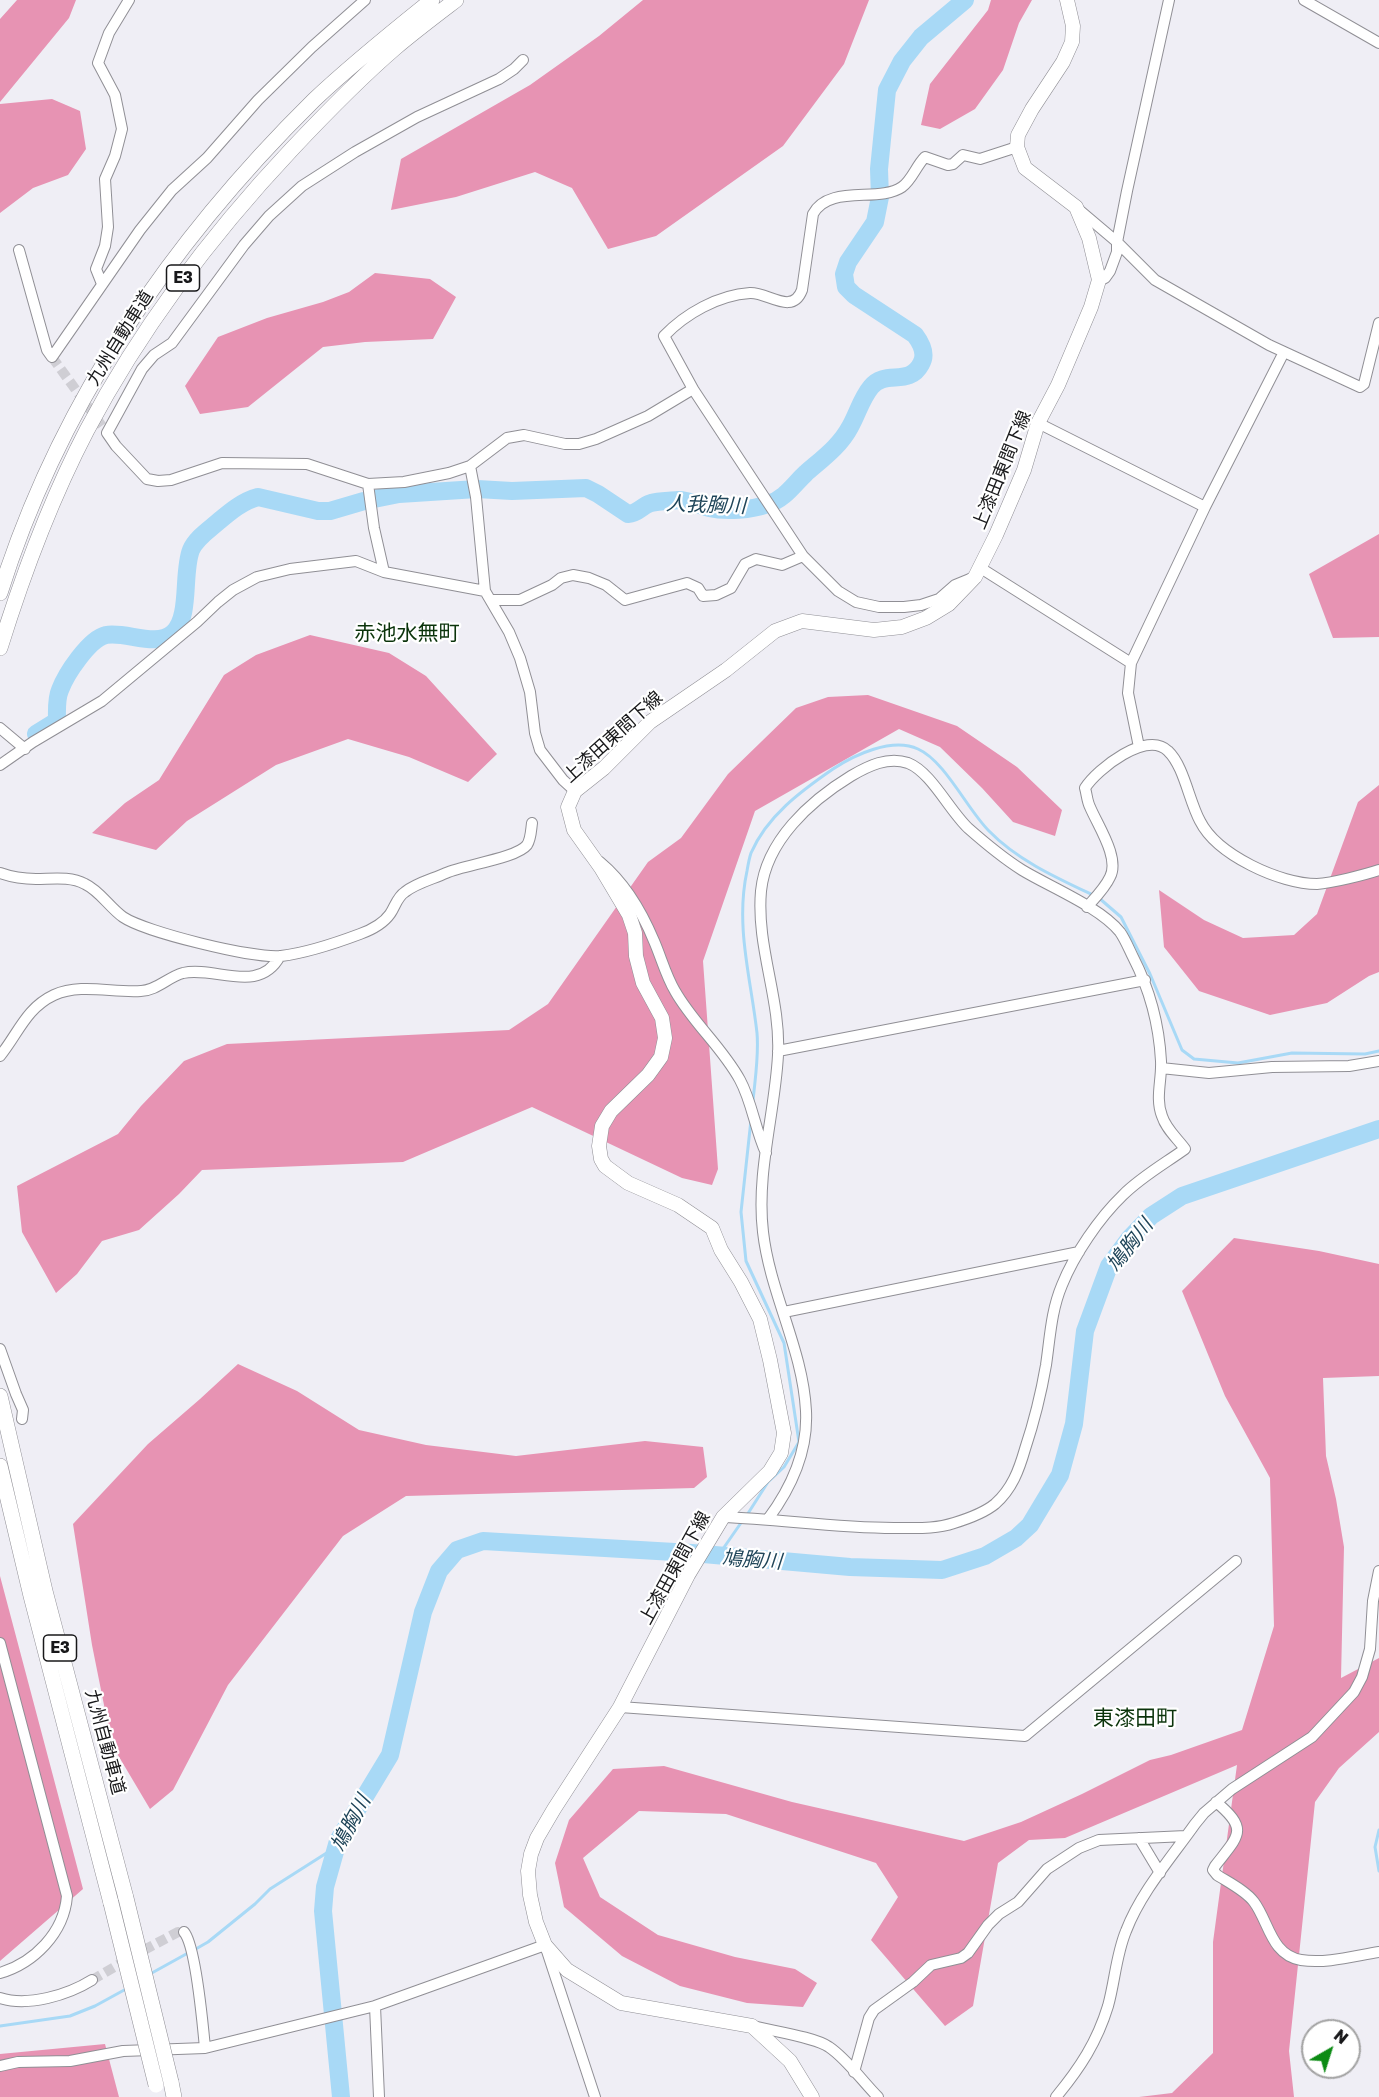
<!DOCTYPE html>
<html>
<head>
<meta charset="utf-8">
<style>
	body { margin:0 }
	#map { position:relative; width:1379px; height:2097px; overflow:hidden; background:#efeef5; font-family:"Golos Text",sans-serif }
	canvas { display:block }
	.north { position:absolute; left:1301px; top:2019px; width:60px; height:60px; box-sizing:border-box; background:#fff; border:2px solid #a3a3a3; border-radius:50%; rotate:39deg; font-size:16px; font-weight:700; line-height:24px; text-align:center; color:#18181a }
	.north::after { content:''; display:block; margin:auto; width:21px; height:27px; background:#0c8b14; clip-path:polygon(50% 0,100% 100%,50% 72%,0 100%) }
</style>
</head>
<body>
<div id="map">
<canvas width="1379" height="2097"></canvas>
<div class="north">N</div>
</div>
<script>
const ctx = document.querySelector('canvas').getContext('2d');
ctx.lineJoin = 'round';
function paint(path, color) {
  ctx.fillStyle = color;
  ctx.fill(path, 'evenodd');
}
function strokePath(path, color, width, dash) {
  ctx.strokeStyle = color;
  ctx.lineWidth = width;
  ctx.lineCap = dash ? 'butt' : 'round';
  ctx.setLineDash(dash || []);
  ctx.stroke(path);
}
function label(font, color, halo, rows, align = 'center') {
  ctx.font = font + ' "Golos Text","Noto Sans JP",sans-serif';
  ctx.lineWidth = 4.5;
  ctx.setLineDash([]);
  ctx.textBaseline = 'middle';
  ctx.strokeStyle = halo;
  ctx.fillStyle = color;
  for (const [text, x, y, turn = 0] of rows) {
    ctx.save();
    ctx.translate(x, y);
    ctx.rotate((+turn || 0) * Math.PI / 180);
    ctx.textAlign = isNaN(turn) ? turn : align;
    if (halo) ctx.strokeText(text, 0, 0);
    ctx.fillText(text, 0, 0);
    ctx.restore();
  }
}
paint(new Path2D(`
	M17 0H76L69 18 0 102V19Z
	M643 0H869L844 64 783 146 656 236 608 249 572 188 535 172 456 197 391 210 401 159 530 85 599 36Z
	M991 0H1032L1019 23 1003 70 975 109 940 129 921 125 930 84 988 10Z
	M52 99 80 111 86 149 68 175 33 188 0 213V104Z
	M375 273 430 279 456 297 433 339 365 342 323 347 248 407 200 414 185 386 218 337 267 318 323 302 349 292Z
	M1379 534V637L1333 638 1309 574Z
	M310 635 389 653 426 676 497 754 468 782 409 757 348 739 276 765 187 821 156 850 92 833 125 803 159 780 224 675 256 655Z
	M868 695 957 726 1017 767 1062 810 1055 836 1013 822 982 788 940 747 899 729 755 811 703 961 718 1169 712 1185 682 1178 532 1107 403 1162 202 1170 179 1194 139 1230 102 1241 77 1274 56 1293 22 1232 17 1186 118 1134 141 1106 184 1061 227 1044 509 1030 548 1004 648 862 681 838 728 774 796 708 828 697Z
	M1379 785V972L1369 976 1327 1003 1270 1015 1199 991 1164 947 1159 890 1204 920 1243 938 1294 935 1317 914 1358 802Z
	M1234 1238 1319 1251 1379 1264V1376L1323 1378 1326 1456 1336 1499 1344 1547 1341 1678 1379 1658V1732L1339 1768 1315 1802 1289 2051 1294 2097H1139L1172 2093 1213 2053V1942L1237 1765 1065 1838 1029 1840 998 1863 973 2006 945 2026 871 1940 898 1897 876 1863 726 1814 639 1811 583 1858 600 1897 658 1935 735 1957 795 1969 817 1983 803 2007 747 2003 680 1986 622 1956 564 1907 555 1863 569 1820 613 1769 664 1766 792 1802 964 1841 1021 1822 1082 1794 1150 1760 1171 1755 1242 1730 1274 1626 1270 1478 1225 1396 1182 1291Z
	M238 1364 297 1391 359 1430 426 1445 516 1456 645 1441 703 1447 707 1477 694 1488 406 1496 343 1536 228 1685 173 1790 150 1809 112 1745 92 1645 73 1524 148 1444 200 1399Z
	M0 1576 83 1889 0 1961Z
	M105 2044 119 2097H0V2054Z`), '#e793b3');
strokePath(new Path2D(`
	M1099 898 1121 917 1150 974 1182 1050 1194 1059 1238 1063 1292 1053 1365 1054 1379 1051
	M753 1101C755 1079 759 1056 757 1033 751 979 735 926 747 871 748 865 749 859 751 853 767 816 801 791 833 769 854 755 892 737 918 749 945 761 967 809 989 831 1017 860 1057 878 1093 895
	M747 1515 768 1482 784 1467 799 1442 784 1343 746 1261 741 1212 751 1120
	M718 1556 743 1520
	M1379 1830 1375 1847 1379 1871
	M194 1950 208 1942 255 1904 270 1889 336 1847
	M150 1974 188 1953
	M0 2026 70 2016 95 2006 126 1989`), '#a8d9f6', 3);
strokePath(new Path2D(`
	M36 734 57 721C57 711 56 699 60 690 66 674 89 639 106 635 126 631 156 648 173 633 191 617 182 573 191 550 196 538 210 529 219 521 231 511 243 501 258 497L318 511H330L364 501 399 494 477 489 512 491 586 488 598 494 628 514C639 513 641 506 651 503 659 501 670 501 678 500 689 500 699 505 709 508 726 512 751 510 768 504 785 499 794 484 806 473 822 459 840 446 850 427 858 413 861 399 871 387 885 369 909 387 921 364 927 354 921 343 915 335L854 295 846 287 844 274 848 262 875 222 880 197 879 169 887 90 902 61 921 37 965 0
	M341 2097 323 1911 325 1887 338 1841 390 1755 423 1612 439 1571 457 1550 483 1541 692 1553 850 1567 942 1570 985 1556 1016 1538 1030 1525 1060 1475 1074 1424 1085 1331 1109 1266 1129 1239 1151 1216 1182 1196 1379 1129`), '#a8d9f6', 18);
strokePath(new Path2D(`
	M52 357 107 433
	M92 1980 142 1951 178 1932H184`), '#cfced4', 10, [10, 5]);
const minor = new Path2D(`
	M1304 0 1379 43
	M523 60 514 69 499 79 417 117 355 152 302 186 269 216 244 245 172 343 154 355 142 369 107 433 116 446 147 479 158 481 171 480 222 463 307 464 368 484 404 482 449 473 470 466 507 438 524 435 565 444H579L596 439 648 416 693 389 803 556 838 591 856 602 879 607H904L921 605 939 599 955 585 972 578
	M1078 209 1117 242 1155 280 1269 345 1360 387 1364 384 1379 323
	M19 250 47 350 52 357 140 230 172 190 207 158 258 100 312 47 365 0
	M1099 280 1105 278 1110 271 1117 252V242L1127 191 1169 0
	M102 284 96 269 105 246 108 227 105 179 115 156 122 129 115 95 98 63 109 33 129 0
	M693 389 664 336C685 314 718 295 750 293 768 292 792 316 802 290L813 214C829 184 879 203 902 187 912 180 916 166 925 157L948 165 953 164 963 155 980 159 1017 147
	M1038 423 1205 507
	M470 466 476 497 485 591 509 632 520 658 530 692 535 733 540 750 563 780 575 791
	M368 484 374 528 384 572 485 591
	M979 567 1131 663
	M491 600H520L552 585 561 578 573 575 589 578 606 585 625 600 687 583 698 588 703 596 716 595 731 588 745 564 756 559 782 565 803 556
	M0 728 25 749
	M1139 747 1128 693 1131 663 1205 507 1284 352
	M0 765 33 742 102 701 197 622 218 602 233 590 257 577 290 569 356 561 384 572
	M600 862C624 882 642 912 654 941 661 957 666 976 675 991 693 1023 722 1047 740 1080 752 1102 755 1129 766 1153
	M0 873C11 877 24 879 36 879 52 879 70 876 85 884 100 891 109 907 123 917 145 932 254 959 281 956 306 953 336 943 360 934 371 930 383 924 390 914 395 907 397 897 405 892 416 883 433 879 446 873 464 865 517 858 527 845 531 839 531 830 532 823
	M1087 907C1095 898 1105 888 1110 877 1120 858 1098 826 1090 807 1087 801 1087 795 1085 788 1097 769 1147 730 1168 751 1184 766 1189 801 1200 821 1217 855 1280 884 1317 884 1332 883 1364 875 1379 870
	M778 1051 1145 980
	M0 1056C18 1034 26 1008 54 995 81 983 112 993 141 991 156 991 168 977 183 973 216 966 259 995 280 956
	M1161 1068 1209 1073 1272 1067 1349 1066 1379 1061
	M784 1312 1079 1252
	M0 1349 16 1394 23 1410 22 1419
	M723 1517C782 1519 840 1529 900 1528 918 1528 936 1529 954 1523 967 1519 984 1513 995 1504 1012 1489 1019 1470 1025 1449 1034 1422 1041 1394 1046 1365 1050 1338 1051 1311 1062 1285 1074 1255 1099 1218 1123 1195 1141 1177 1164 1164 1185 1149 1177 1138 1166 1129 1162 1116 1155 1098 1162 1080 1161 1061 1159 1024 1150 990 1133 957 1129 949 1125 939 1120 932 1100 907 1050 887 1022 870 1003 858 985 843 968 828 949 810 931 772 908 763 888 756 868 766 851 776 810 801 766 841 761 891 756 947 781 999 778 1055 775 1113 756 1173 763 1232 770 1293 803 1350 806 1411 808 1450 791 1488 768 1519
	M0 1643 67 1896C64 1933 34 1963 0 1973
	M620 1707 1025 1736 1236 1561
	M1216 1802C1250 1830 1238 1836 1215 1866L1213 1870 1217 1875C1228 1882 1246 1891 1254 1902 1269 1922 1271 1955 1301 1960 1326 1964 1354 1956 1379 1952
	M1139 1838 1160 1873
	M184 1932C196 1946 203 2027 205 2048
	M0 1998C28 2007 68 1995 92 1980
	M753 2026C772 2031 815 2037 829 2047 847 2059 862 2081 878 2097
	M0 2066 18 2062 70 2061 123 2051 205 2048 375 2006
	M854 2072 869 2018 874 2010 913 1982 931 1965 961 1958 968 1953 988 1925 999 1914 1018 1902 1047 1869 1079 1848 1099 1840 1186 1836
	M379 2097 375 2006 545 1945 595 2097
	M1056 2097C1080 2068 1097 2042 1108 2006 1115 1981 1116 1955 1126 1931 1141 1892 1171 1858 1195 1824L1204 1813 1232 1789 1312 1737 1354 1692 1362 1677 1370 1649 1373 1601 1379 1571`);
const major = new Path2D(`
	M812 2097 790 2061 752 2026 621 2003 567 1970 545 1945 536 1922 530 1895 528 1871 531 1854 537 1838 554 1809 620 1707 688 1575 723 1517 770 1471 781 1453 784 1433 770 1360 760 1319 741 1282 721 1250 712 1228 678 1205 628 1183 605 1166 601 1159 599 1146 602 1126 611 1111 648 1075 661 1057 665 1038 662 1018 643 983 636 956 635 933 629 915 601 868 574 830 568 807 575 791 604 768 650 722 726 670 775 631 802 621 874 630 902 627 926 618 949 604 975 577 996 535 1024 470 1038 423 1058 385 1091 307 1099 280 1089 238 1076 207 1025 168 1017 147 1018 135 1032 109 1063 62 1072 42 1073 26 1067 0`);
const highway = new Path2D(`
	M0 593C60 402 172 240 314 100 351 65 392 32 432 0
	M0 648C23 574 51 499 87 430 142 326 212 234 292 149 325 114 359 79 395 48 415 31 435 16 456 0
	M0 1396 45 1591 126 1898
	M0 1466 31 1596 111 1903
	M171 2082 174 2097`);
strokePath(minor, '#908f95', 12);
strokePath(major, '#908f95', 15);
strokePath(highway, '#908f95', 16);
strokePath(minor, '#fff', 10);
strokePath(major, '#fff', 14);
strokePath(highway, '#fff', 15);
const highwayBridge = new Path2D(`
	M126 1898 171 2082
	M111 1903 156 2085`);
strokePath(highwayBridge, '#908f95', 16, []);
strokePath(highwayBridge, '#fff', 15);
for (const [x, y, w] of [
	[183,278,33],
	[60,1648,33]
]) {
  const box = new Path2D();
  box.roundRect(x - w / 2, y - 13, w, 26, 4.5);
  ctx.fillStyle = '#fff';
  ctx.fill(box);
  strokePath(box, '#18181a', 1.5);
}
label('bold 16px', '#18181a', null, [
	["E3",183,278],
	["E3",60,1648]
]);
label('18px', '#18181a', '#fff', [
	["九州自動車道",120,338,-58],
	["上漆田東間下線",1002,470,-68],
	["上漆田東間下線",613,737,-42],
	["上漆田東間下線",675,1568,-61],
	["九州自動車道",105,1742,75]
]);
label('italic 20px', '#1f4559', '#fff', [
	["人我胸川",706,505,2],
	["鳩胸川",1130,1245,-52],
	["鳩胸川",752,1560,4],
	["鳩胸川",351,1823,-62]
]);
label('21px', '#0b340b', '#fff', [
	["赤池水無町",407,633],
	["東漆田町",1135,1718]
]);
</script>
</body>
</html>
